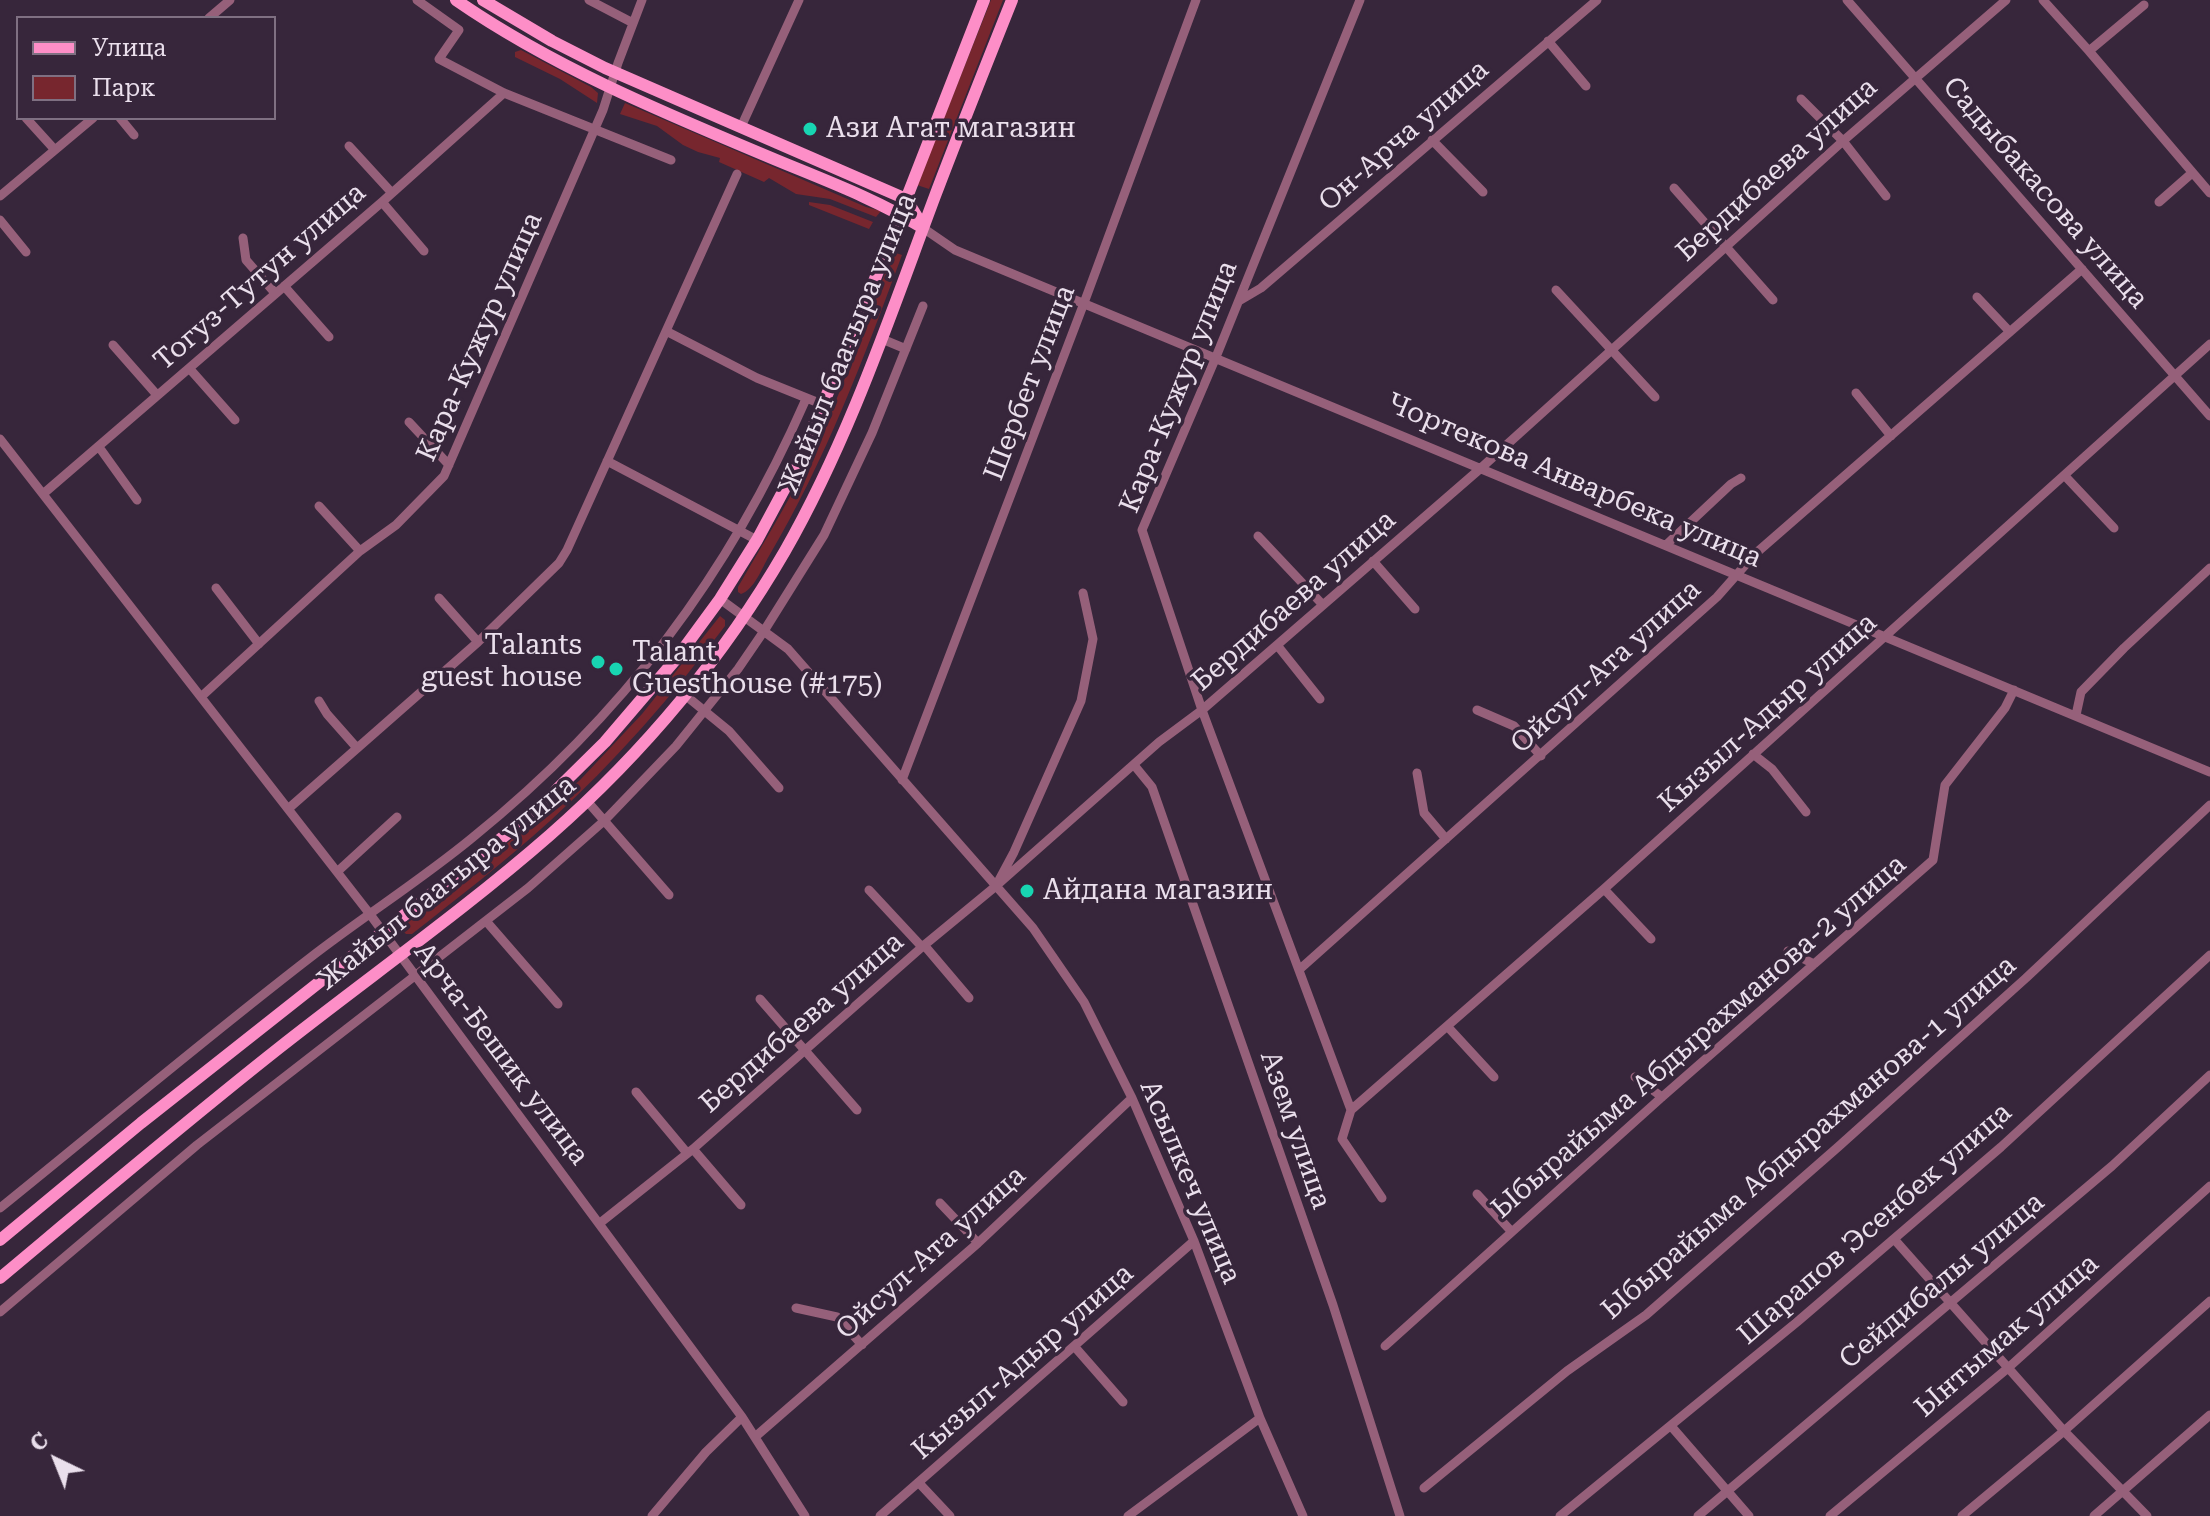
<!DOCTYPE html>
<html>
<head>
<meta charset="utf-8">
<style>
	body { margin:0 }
	#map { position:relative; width:2210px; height:1516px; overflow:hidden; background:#37263b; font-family:"Roboto Serif",serif }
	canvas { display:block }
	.legend { position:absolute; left:16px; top:16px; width:260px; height:104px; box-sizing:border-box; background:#37263b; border:2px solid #7f7082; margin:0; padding:10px 14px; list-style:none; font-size:24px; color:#eadfec }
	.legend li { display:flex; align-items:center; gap:16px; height:40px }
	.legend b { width:40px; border:2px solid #7f7082 }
	.north { position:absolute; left:16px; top:1420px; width:80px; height:80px; -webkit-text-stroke:6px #37263b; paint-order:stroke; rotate:317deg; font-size:22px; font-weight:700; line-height:32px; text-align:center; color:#eadfec }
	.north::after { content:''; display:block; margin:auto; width:28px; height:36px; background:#eadfec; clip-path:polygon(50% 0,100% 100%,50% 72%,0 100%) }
</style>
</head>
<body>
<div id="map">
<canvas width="2210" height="1516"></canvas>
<ul class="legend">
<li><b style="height:10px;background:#fd8ec7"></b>Улица</li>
<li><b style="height:22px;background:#77262e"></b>Парк</li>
</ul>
<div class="north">С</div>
</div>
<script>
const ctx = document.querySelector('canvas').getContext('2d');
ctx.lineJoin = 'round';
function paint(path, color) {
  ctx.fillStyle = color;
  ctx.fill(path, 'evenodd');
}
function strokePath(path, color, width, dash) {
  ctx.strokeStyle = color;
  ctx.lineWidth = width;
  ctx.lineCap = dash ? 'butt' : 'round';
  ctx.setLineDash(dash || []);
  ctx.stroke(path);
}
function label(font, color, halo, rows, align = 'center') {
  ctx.font = font + ' "Roboto Serif",serif';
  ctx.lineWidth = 7;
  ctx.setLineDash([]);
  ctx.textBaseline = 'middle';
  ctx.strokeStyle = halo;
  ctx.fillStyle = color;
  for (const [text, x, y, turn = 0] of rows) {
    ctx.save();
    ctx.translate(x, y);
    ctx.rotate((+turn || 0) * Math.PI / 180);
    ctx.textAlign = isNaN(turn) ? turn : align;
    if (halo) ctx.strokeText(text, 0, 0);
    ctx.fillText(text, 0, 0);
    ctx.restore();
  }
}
paint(new Path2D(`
	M991 0H1003L929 189 917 185Z
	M521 50 591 87 598 93 597 103 560 79 515 57V52Z
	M625 103 866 207 881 211 876 217 830 199 796 194 769 178 764 182 719 162 720 158 698 152 683 145 657 126 620 114Z
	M809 202 830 205 873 222 869 229 809 205Z
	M893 252 902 255C864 358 825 461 769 556 762 568 754 590 741 594L738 592V587C767 537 797 488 821 435 848 375 870 313 893 252Z
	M720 616 725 620V626C672 696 615 762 550 821 506 861 459 897 412 934H406L404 932 405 925 497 852 580 780 642 714Z`), '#77262e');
strokePath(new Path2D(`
	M417 0 459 30 439 59 504 93 671 160
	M589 0 633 23
	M1847 0 2210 416
	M2043 0 2089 51 2210 193
	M209 18 230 0
	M1548 41 1586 86
	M2089 51 2144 5
	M1801 99 1843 141 1886 196
	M26 118 55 150
	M120 118 134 135
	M741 127 799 0
	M1432 140 1483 192
	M349 146 392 193
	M1674 188 1773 300
	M0 196 93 118
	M382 202 424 251
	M2159 202 2192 173
	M0 220 26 252
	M923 228 955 250 2210 772
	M243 238 246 260 275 293
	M284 286 329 337
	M1556 290 1655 397
	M1977 297 2010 332
	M1239 301 1261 288 1597 0
	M666 331 757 378 824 405
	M882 339 906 349
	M113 345 157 395
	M189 368 235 420
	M1856 393 1891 436
	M409 422 449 465
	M0 439 369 913 742 1417 805 1516
	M99 447 137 500
	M607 461 757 540
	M2065 476 2114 528
	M43 494 382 202 504 93
	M319 506 360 551
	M1258 536 1323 605
	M1666 545 1731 484 1741 478
	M1373 561 1415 609
	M216 588 259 644
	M439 598 478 642
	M720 599 788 649 1033 928 1084 1002 1132 1098 1194 1241 1260 1418 1303 1516
	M1277 645 1320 699
	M685 695 729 731 779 788
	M202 696 360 551 396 525 444 476 603 110 618 63 642 0
	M319 701 327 714 357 748
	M1477 710 1514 726 1541 756
	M2076 715 2081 692 2124 648 2210 568
	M1753 754 1772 769 1806 812
	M1134 765 1152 787 1333 1305 1400 1516
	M1417 773 1424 813 1446 839
	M902 780 1084 303 1196 0
	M587 801 669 895
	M288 809 478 642 559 563 567 550 737 174
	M337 872 397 817
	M999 880 1014 852 1081 701 1093 639 1083 593
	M1604 889 1651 939
	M869 890 922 947
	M486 921 558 1004
	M924 945 969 998
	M1788 951 1814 964
	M1300 969 1717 597 1755 554 2082 269
	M760 999 857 1110
	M1447 1026 1494 1077
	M1635 1077 1662 1097
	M636 1092 687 1153
	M1351 1110 1202 710 1142 530 1216 357 1360 0
	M1351 1110 1604 889 2210 344
	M1351 1110 1342 1139 1382 1198
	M693 1149 741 1205
	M1477 1194 1511 1231
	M940 1203 978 1243
	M0 1208C104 1124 206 1038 311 957 364 916 421 880 472 838 622 717 729 575 806 399
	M600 1223 693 1149 922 947 996 886 1159 742 1202 710 1277 645 1481 468 1843 141 2006 0
	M1894 1239 2064 1431 2147 1516
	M796 1308 837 1317 862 1345
	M0 1312 197 1145 528 888 605 820 676 746 738 669 764 631 824 535 872 433 923 306
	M1074 1346 1123 1402
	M1385 1346 1662 1097 1933 860 1945 785 2005 708 2014 690
	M1671 1426 1749 1516
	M755 1437 978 1243 1132 1098
	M919 1483 950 1516
	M1424 1488 1567 1371 1646 1315 1838 1147 2026 978 2210 805
	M652 1516 706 1452 742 1417
	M880 1516 1194 1241
	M1128 1516 1260 1418
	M1560 1516 1797 1322 2001 1147 2210 955
	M1698 1516 2112 1166 2210 1075
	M1830 1516 2008 1368 2210 1186
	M1962 1516 2064 1431 2210 1301
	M2094 1516 2210 1415`), '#96607a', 9);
strokePath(new Path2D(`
	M456 0C550 65 657 110 762 154 816 177 873 197 923 228
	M483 0 552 41 605 68 906 199 922 225
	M0 1240 141 1123 531 815 605 742 676 659 720 599 757 540 793 473 855 330 984 0
	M0 1278C92 1201 184 1123 279 1048 369 977 463 911 550 835 642 754 723 658 785 551 849 439 890 316 935 196 960 130 986 65 1012 0`), '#fd8ec7', 12);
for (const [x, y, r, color] of [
	[810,129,8,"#18d5b2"],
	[598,662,8,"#18d5b2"],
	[616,669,8,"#18d5b2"],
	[1027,891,8,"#18d5b2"]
]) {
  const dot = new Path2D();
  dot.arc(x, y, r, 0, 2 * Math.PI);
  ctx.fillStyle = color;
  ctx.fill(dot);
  strokePath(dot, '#37263b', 3);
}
label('28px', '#eadfec', '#37263b', [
	["Ази Агат магазин",826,129],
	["Talants",582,646,"right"],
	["guest house",582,678,"right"],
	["Talant",632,653],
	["Guesthouse (#175)",632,685],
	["Айдана магазин",1043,891]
], 'left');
label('28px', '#eadfec', '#37263b', [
	["Он-Арча улица",1404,136,-41],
	["Бердибаева улица",1777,170,-42],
	["Садыбакасова улица",2045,193,49],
	["Тогуз-Тутун улица",260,277,-41],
	["Кара-Кужур улица",480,337,-66],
	["Жайыл баатыра улица",848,344,-68],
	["Шербет улица",1030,383,-69],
	["Кара-Кужур улица",1179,387,-68],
	["Чортекова Анварбека улица",1574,481,23],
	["Бердибаева улица",1294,601,-41],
	["Ойсул-Ата улица",1606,667,-42],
	["Кызыл-Адыр улица",1768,713,-42],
	["Жайыл баатыра улица",447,883,-39],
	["Бердибаева улица",802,1023,-41],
	["Ыбырайыма Абдырахманова-2 улица",1699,1037,-41],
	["Арча-Бешик улица",501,1054,53],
	["Азем улица",1295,1130,71],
	["Ыбырайыма Абдырахманова-1 улица",1809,1138,-41],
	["Асылкеч улица",1190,1182,67],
	["Шарапов Эсенбек улица",1875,1224,-41],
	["Ойсул-Ата улица",931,1253,-42],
	["Сейдибалы улица",1942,1281,-40],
	["Ынтымак улица",2007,1336,-41],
	["Кызыл-Адыр улица",1023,1362,-41]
]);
</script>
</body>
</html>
